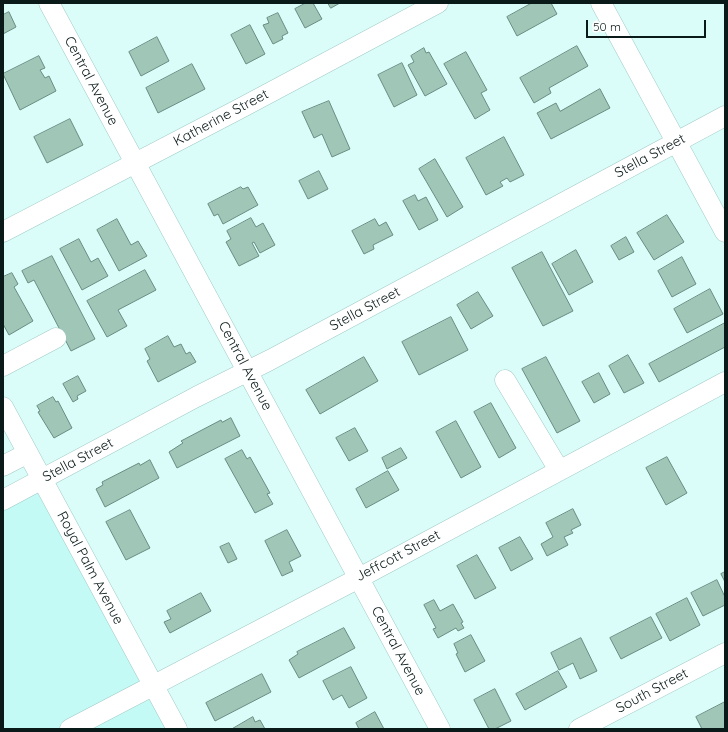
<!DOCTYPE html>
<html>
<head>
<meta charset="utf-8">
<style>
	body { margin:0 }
	#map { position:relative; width:728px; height:732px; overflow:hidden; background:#dbfdfa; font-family:Quicksand,sans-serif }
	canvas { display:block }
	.frame { position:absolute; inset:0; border:4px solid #0a1a19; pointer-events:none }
	.scale { position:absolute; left:586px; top:20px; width:120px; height:18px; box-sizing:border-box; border:2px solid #0a1a19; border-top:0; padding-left:5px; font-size:12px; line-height:14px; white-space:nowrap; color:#0a1a19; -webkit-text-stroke:3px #fff; paint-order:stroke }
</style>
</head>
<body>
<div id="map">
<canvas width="728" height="732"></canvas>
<div class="frame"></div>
<div class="scale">50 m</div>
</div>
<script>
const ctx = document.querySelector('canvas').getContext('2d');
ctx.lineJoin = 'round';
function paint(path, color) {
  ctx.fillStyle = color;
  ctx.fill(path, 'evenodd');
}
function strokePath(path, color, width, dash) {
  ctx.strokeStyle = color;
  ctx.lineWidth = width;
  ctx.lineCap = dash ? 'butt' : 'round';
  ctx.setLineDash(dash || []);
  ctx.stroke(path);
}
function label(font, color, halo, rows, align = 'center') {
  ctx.font = font + ' Quicksand,sans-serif';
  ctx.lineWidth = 3.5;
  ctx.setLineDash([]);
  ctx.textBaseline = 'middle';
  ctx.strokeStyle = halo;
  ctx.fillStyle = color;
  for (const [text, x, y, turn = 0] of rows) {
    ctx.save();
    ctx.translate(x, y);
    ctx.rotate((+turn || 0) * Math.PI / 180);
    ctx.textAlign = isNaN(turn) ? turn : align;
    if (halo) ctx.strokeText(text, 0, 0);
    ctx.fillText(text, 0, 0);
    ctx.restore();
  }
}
paint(new Path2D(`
	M33 480 168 729H3V496Z`), '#c4faf5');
const building = new Path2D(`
	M306 3H313L322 19 305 28 295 9Z
	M328 3H340L331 8Z
	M532 3H551L557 14 517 36 507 17Z
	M9 12 16 27 3 34V15Z
	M278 13 288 33 282 36 283 39 273 44 263 25 269 23 267 18Z
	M250 25 265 54 246 64 231 35Z
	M157 37 169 61 141 76 129 52Z
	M577 46 588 66 549 88 551 93 534 103 520 78Z
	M424 48 426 53 429 52 447 84 425 96 408 65 414 62 411 56Z
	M466 52 487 90 481 93 490 110 475 119 444 64Z
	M39 56 45 68 40 70 45 78 49 76 56 91 20 110 3 74Z
	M402 63 417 95 394 107 378 75Z
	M192 64 205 89 158 113 146 88Z
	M600 89 610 108 551 139 537 113 556 103 560 111Z
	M329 101 350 149 332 157 322 134 314 138 302 112Z
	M70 119 83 145 47 163 34 137Z
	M504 137 524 175 510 182 507 178 500 182 503 186 486 195 466 158Z
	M435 159 463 207 447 217 419 169Z
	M319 171 328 189 308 199 299 181Z
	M241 187 243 189 248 187 258 205 223 224 218 214 214 216 208 204Z
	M415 195 418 201 426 197 438 220 419 230 403 201Z
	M667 215 684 242 654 260 637 233Z
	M251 218 256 227 263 223 275 245 260 253 254 242 252 243 259 256 239 266 226 242 231 239 227 231Z
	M117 219 131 245 138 241 147 256 119 271 97 230Z
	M375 219 379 226 386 222 393 235 373 245 374 249 364 254 352 231Z
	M626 237 634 252 619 260 611 246Z
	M79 239 91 262 98 258 108 276 82 290 60 249Z
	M576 250 593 282 569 295 552 264Z
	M542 252 573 311 543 326 512 268Z
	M52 256 95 339 71 351 34 280 28 283 22 271Z
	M682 257 696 284 672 297 658 271Z
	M145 270 156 290 118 310 127 326 107 337 87 301Z
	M12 273 18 284 14 287 33 321 9 335 3 324V277Z
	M710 289 723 314 687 333 674 309Z
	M478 292 493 316 471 329 457 305Z
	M451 317 468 350 419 375 402 342Z
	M725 323V347L659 382 649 364Z
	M168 336 174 347 181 344 186 354 190 352 196 362 158 382 147 361 150 359 145 349Z
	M628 355 644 383 624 393 609 366Z
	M364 357 378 381 320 414 306 390Z
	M546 357 580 421 557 433 522 369Z
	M599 373 610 394 594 403 582 382Z
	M78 376 86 391 77 396 78 399 73 402 63 384Z
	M53 397 56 402 58 401 72 428 54 438 38 412 40 411 37 406Z
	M491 403 516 448 499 458 474 412Z
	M231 418 240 436 177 468 169 452 183 443 181 441 221 420 222 422Z
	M456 421 481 467 461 478 436 432Z
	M355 428 368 451 349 461 336 438Z
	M401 448 407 458 387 469 382 458Z
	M242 450 247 459 250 457 270 493 267 494 273 504 255 513 225 459Z
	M667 457 687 493 666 505 646 468Z
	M150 460 159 478 105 507 96 489 103 485 102 482 139 463 140 465Z
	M388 471 399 490 366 508 356 489Z
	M573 509 581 525 571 530 573 533 564 537 568 545 547 556 541 544 553 537 546 523Z
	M130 510 150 548 126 560 106 522Z
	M287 530 301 556 289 562 293 571 282 576 265 541Z
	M520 537 533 559 511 571 499 548Z
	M229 543 237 559 228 563 220 547Z
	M477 555 496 588 475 599 457 566Z
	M725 572V582L721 574Z
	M717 580 725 597V605L703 616 691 593Z
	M201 593 211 611 170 633 164 622 171 619 167 611Z
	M687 598 700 625 670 641 656 614Z
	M434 600 440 611 453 604 463 622 461 623 464 628 458 631 456 628 438 638 433 629 436 628 424 605Z
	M651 617 662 638 621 659 610 638Z
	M344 628 355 648 299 678 289 660 298 654 297 652Z
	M471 635 485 661 465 672 456 654 458 653 454 644Z
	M581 638 597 671 580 679 573 663 559 670 551 653Z
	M351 667 367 698 349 708 342 695 333 700 323 681Z
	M558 671 567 687 525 710 516 694Z
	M262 674 271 692 215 721 206 703Z
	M495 689 511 721 495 729H489L474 700Z
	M725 702V729H702L696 717Z
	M375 712 384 729H359L356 723Z
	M253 717 255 722 260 720 265 729H232Z`);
paint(building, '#a0c6b8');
strokePath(building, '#698d80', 1);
const minor = new Path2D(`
	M49 3 440 729
	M601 3 725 232
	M3 232 241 108 438 3
	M3 366 56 338
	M505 380 559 470
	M3 407 177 729
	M3 466 28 453
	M3 500 196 397 270 360 725 116
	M70 729 359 578 725 382
	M579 729 725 653`);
strokePath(minor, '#a0cac6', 21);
strokePath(minor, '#fff', 20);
label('14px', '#0a1a19', '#fff', [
	["Central Avenue",91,81,62],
	["Katherine Street",221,118,-28],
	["Stella Street",650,156,-28],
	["Stella Street",365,309,-28],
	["Central Avenue",245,366,62],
	["Stella Street",78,460,-28],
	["Jeffcott Street",398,556,-28],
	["Royal Palm Avenue",90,568,62],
	["Central Avenue",398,651,62],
	["South Street",652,691,-28]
]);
</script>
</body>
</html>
